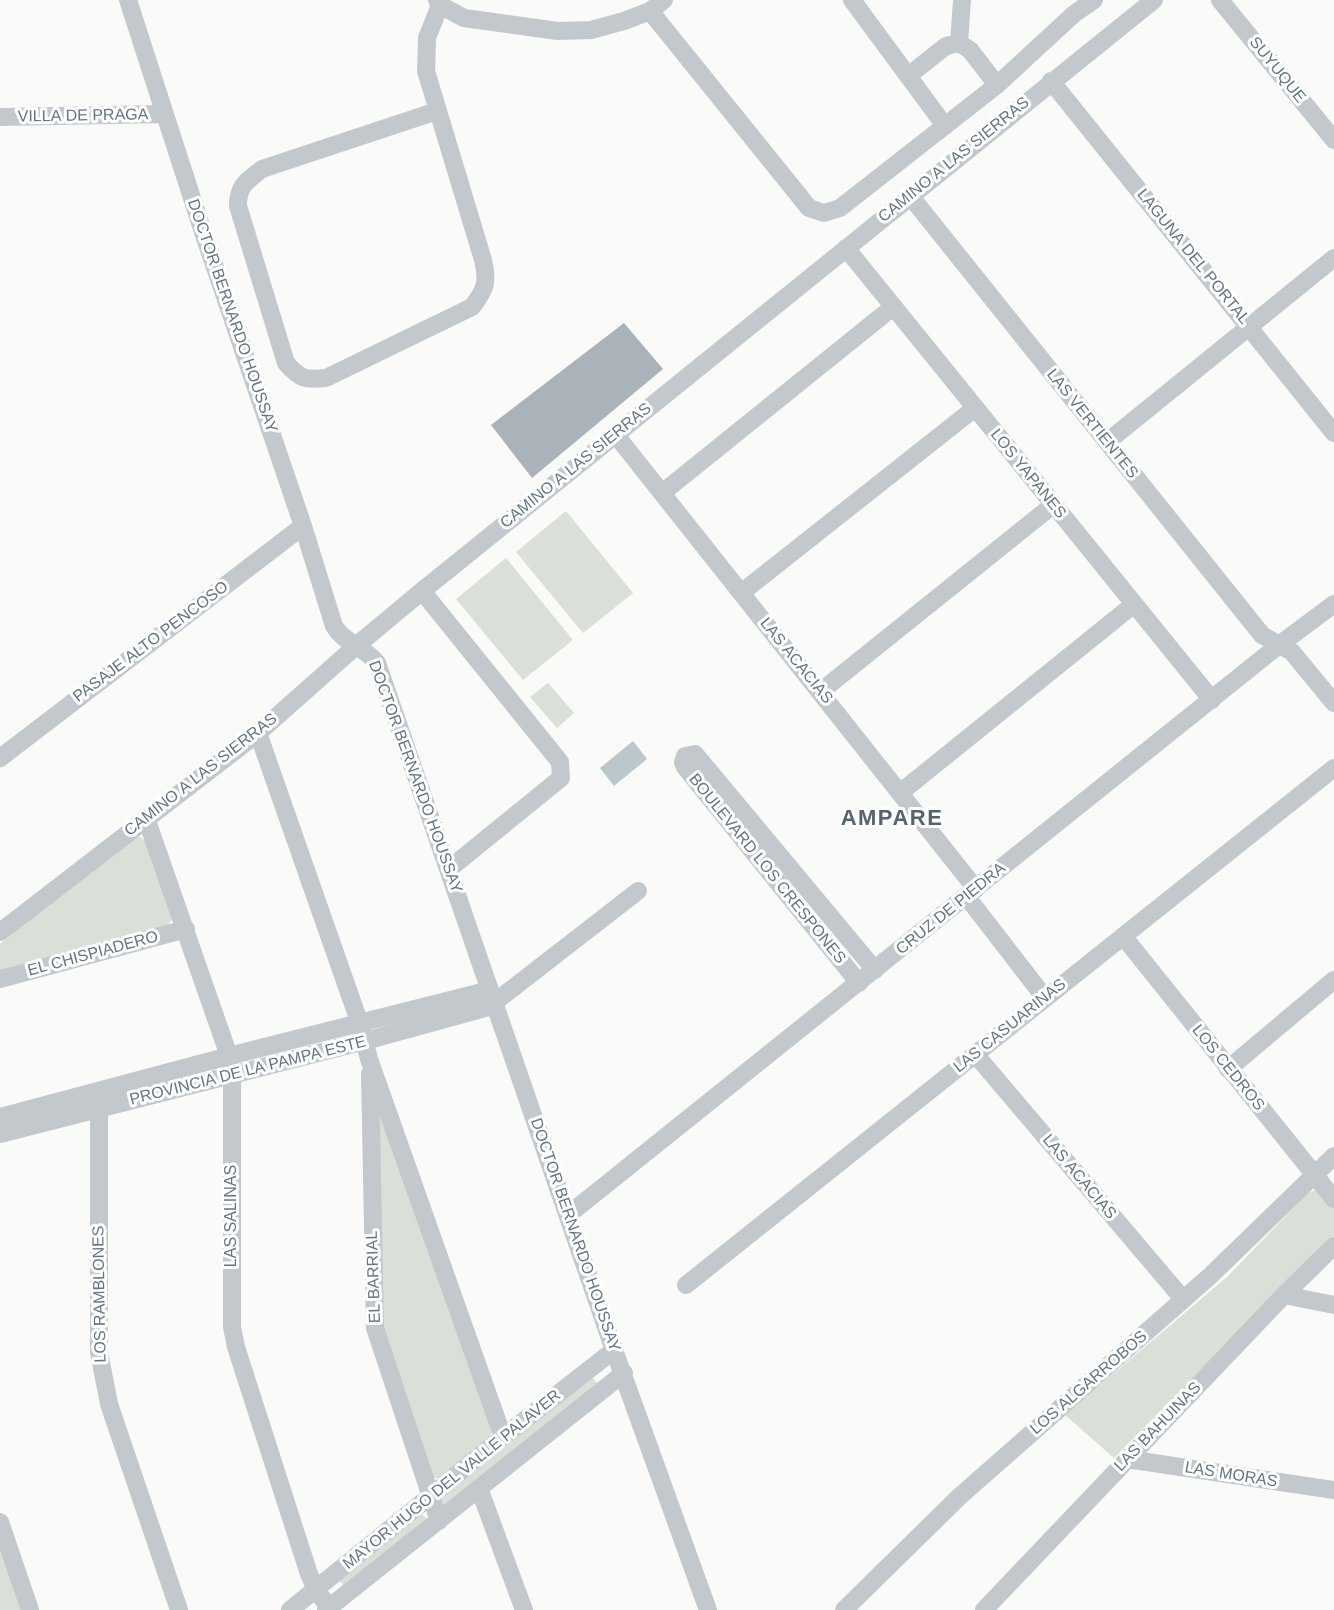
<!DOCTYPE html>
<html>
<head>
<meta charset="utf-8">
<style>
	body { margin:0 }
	canvas { display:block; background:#fafaf8 }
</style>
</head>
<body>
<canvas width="1334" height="1610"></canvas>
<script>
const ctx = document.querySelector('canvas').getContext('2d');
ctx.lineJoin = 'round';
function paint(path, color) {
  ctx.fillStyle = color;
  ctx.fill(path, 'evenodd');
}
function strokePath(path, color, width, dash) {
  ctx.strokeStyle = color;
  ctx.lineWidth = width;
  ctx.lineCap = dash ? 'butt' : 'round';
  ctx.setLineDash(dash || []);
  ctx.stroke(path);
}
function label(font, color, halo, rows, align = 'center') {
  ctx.font = font + ' Arial,sans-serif';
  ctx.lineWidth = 6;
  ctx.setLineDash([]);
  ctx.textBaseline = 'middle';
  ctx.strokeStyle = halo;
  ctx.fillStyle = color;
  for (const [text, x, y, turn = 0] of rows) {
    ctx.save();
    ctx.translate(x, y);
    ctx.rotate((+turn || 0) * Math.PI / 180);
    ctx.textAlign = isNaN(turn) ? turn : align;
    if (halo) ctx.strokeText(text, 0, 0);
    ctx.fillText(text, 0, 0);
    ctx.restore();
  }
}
paint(new Path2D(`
	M566 511 633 593 583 633 516 552Z
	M506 558 573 640 523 680 456 599Z
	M548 683 574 713 557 728 530 697Z
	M138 836 147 842 173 918 168 925 0 970V944L127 839Z
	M381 1113 492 1432 489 1440 440 1479 430 1476 382 1333 377 1117Z
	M1315 1190 1320 1191 1334 1208V1236L1114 1458 1065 1415 1228 1276 1308 1193Z
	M592 1377 598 1384 445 1508 439 1500Z
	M422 1514 428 1521 345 1587 339 1580Z
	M0 1543 21 1610H0Z`), '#dadfd7');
paint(new Path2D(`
	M633 741 647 759 614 786 600 768Z`), '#bbc7cb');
paint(new Path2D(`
	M624 323 663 369 532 478 491 425Z`), '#aab3b9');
strokePath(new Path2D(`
	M128 0 203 232 303 526 334 626C344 643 365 647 377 663L614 1350 708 1610
	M437 0 440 5 464 18 558 31 591 30 624 21 650 11 664 0
	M852 0 945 126
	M1220 0 1334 140
	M650 11 809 208 824 213 840 208 997 85 1074 14 1094 0
	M959 43 962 0
	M908 76 946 46 959 43 970 50 997 85
	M1051 81 1334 433
	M437 111 262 169C247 181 238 185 238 206L286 363C300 379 305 380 326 378L472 307C486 289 488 282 483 260L426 71 427 38 440 5
	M0 117 165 114
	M911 197 1262 635 1292 652 1334 703
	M846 248 1212 700
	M615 434 976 889
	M1107 442 1334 258
	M662 493 893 307
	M422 591 560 762 561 778 449 869
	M741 593 975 408
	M820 692 1053 505
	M258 733 360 1024 369 1059 503 1437
	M0 758 303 526
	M901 792 1133 605
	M146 818 229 1056 232 1074V1327L236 1347 309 1574 316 1590 331 1610
	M967 897 1045 998
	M0 932 258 733 356 646 422 591 1154 0
	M1123 936 1334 1199
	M0 979 186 929
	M859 983 685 767 683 762 685 756 695 754 875 970
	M495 1002 638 891
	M975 1054 1183 1299
	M1228 1069 1334 980
	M370 1074 375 1328 439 1521
	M99 1109V1352L109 1404 179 1610
	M0 1117 229 1056 490 990
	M0 1134 365 1041 496 1005
	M568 1215 1279 645 1334 604
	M686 1285 1334 768
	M1284 1295 1334 1305
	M1127 1459 1334 1490
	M479 1488 524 1610
	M0 1522 30 1610
	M290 1610 503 1437 614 1350
	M326 1610 624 1373
	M844 1610 959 1497 1210 1276 1334 1156
	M984 1610 1284 1295 1334 1246`), '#c3c8cc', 18);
label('16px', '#657683', '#fff', [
	["SUYUQUE",1277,70,51],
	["VILLA DE PRAGA",83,116,-1],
	["CAMINO A LAS SIERRAS",954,160,-39],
	["LAGUNA DEL PORTAL",1193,257,51],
	["DOCTOR BERNARDO HOUSSAY",232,316,71],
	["LAS VERTIENTES",1092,424,51],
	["CAMINO A LAS SIERRAS",576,466,-39],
	["LOS YAPANES",1028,474,51],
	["PASAJE ALTO PENCOSO",151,642,-37],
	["LAS ACACIAS",796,661,51],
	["CAMINO A LAS SIERRAS",201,775,-38],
	["DOCTOR BERNARDO HOUSSAY",415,777,70],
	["BOULEVARD LOS CRESPONES",767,869,51],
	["CRUZ DE PIEDRA",951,909,-39],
	["EL CHISPIADERO",93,954,-15],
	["LAS CASUARINAS",1010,1026,-39],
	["LOS CEDROS",1228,1068,51],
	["PROVINCIA DE LA PAMPA ESTE",248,1071,-14],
	["LAS ACACIAS",1079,1177,50],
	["LAS SALINAS",232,1216,-90],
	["DOCTOR BERNARDO HOUSSAY",575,1235,71],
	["EL BARRIAL",374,1277,-92],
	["LOS RAMBLONES",100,1294,-91],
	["LOS ALGARROBOS",1089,1383,-41],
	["LAS BAHUINAS",1158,1427,-46],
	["LAS MORAS",1231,1475,9],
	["MAYOR HUGO DEL VALLE PALAVER",452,1480,-39]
]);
ctx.letterSpacing = '1.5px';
label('bold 22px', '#57646e', '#fff', [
	["AMPARE",892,819]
]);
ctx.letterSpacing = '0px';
</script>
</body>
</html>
